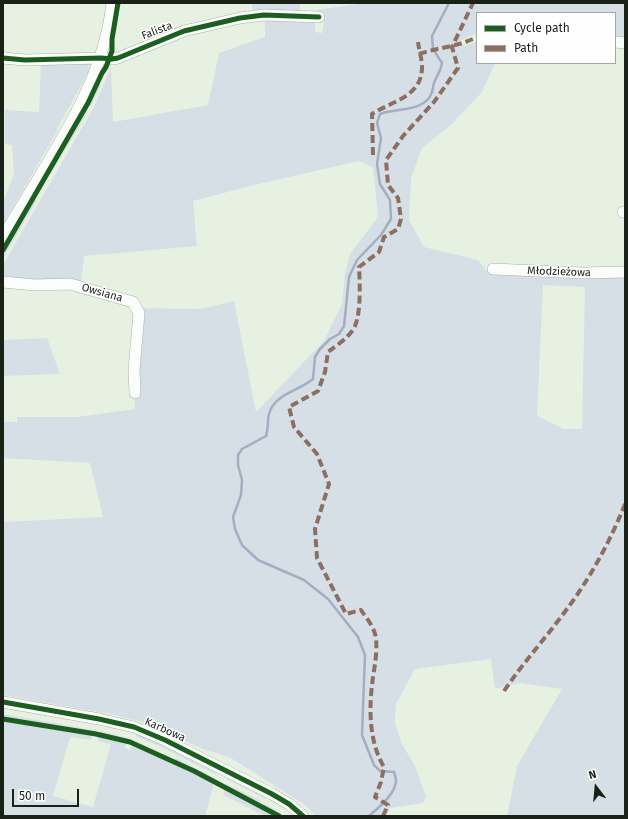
<!DOCTYPE html>
<html>
<head>
<meta charset="utf-8">
<style>
	body { margin:0 }
	#map { position:relative; width:628px; height:819px; overflow:hidden; background:#e7f1e2; font-family:"Fira Sans",sans-serif }
	canvas { display:block }
	.frame { position:absolute; inset:0; border:4px solid #1a2117; pointer-events:none }
	.legend { position:absolute; left:476px; top:12px; width:140px; height:52px; box-sizing:border-box; background:#fefefe; border:1px solid #a3a6a2; margin:0; padding:5px 7px; list-style:none; font-size:12px; color:#1a2117 }
	.legend li { display:flex; align-items:center; gap:8px; height:20px }
	.legend b { width:20px; border:1px solid #a3a6a2 }
	.north { position:absolute; left:576px; top:767px; width:40px; height:40px; -webkit-text-stroke:3px #fefefe; paint-order:stroke; rotate:344deg; font-size:11px; font-weight:700; line-height:16px; text-align:center; color:#1a2117 }
	.north::after { content:''; display:block; margin:auto; width:14px; height:18px; background:#1a2117; clip-path:polygon(50% 0,100% 100%,50% 72%,0 100%) }
	.scale { position:absolute; left:12px; top:789px; width:67px; height:18px; box-sizing:border-box; border:2px solid #1a2117; border-top:0; padding-left:5px; font-size:12px; line-height:14px; white-space:nowrap; color:#1a2117; -webkit-text-stroke:3px #fefefe; paint-order:stroke }
</style>
</head>
<body>
<div id="map">
<canvas width="628" height="819"></canvas>
<div class="frame"></div>
<ul class="legend">
<li><b style="height:5px;background:#1b5e20"></b>Cycle path</li>
<li><b style="height:5px;background:#8d6e63"></b>Path</li>
</ul>
<div class="north">N</div>
<div class="scale">50 m</div>
</div>
<script>
const ctx = document.querySelector('canvas').getContext('2d');
ctx.lineJoin = 'round';
function paint(path, color) {
  ctx.fillStyle = color;
  ctx.fill(path, 'evenodd');
}
function strokePath(path, color, width, dash) {
  ctx.strokeStyle = color;
  ctx.lineWidth = width;
  ctx.lineCap = dash ? 'butt' : 'round';
  ctx.setLineDash(dash || []);
  ctx.stroke(path);
}
function label(font, color, halo, rows, align = 'center') {
  ctx.font = font + ' "Fira Sans",sans-serif';
  ctx.lineWidth = 3;
  ctx.setLineDash([]);
  ctx.textBaseline = 'middle';
  ctx.strokeStyle = halo;
  ctx.fillStyle = color;
  for (const [text, x, y, turn = 0] of rows) {
    ctx.save();
    ctx.translate(x, y);
    ctx.rotate((+turn || 0) * Math.PI / 180);
    ctx.textAlign = isNaN(turn) ? turn : align;
    if (halo) ctx.strokeText(text, 0, 0);
    ctx.fillText(text, 0, 0);
    ctx.restore();
  }
}
paint(new Path2D(`
	M251 3H299L301 12H254Z
	M365 3H625V39H615V13H477V33L459 41 465 46 477 41V63H495L482 92 453 123 422 148 411 178 409 220 424 247 478 260 486 270 584 276 625 275V816H507L517 766 562 689 520 683 495 689 491 659 415 669 396 704 395 723 401 742 416 768 426 797 423 803 390 808 386 816H316L305 805 231 758 203 749 146 723 111 714 3 695V522L103 517 90 463 3 458V422H17V417H77L135 409 134 395 139 330 143 329 145 313 141 312 140 308 201 309 234 301 256 412 324 341 342 304 345 273 350 254 378 217 373 168 359 161 254 185 193 201 197 246 84 256 81 284 3 277V265L94 107 111 67 113 122 208 105 219 53 265 37V17L315 19V32L322 33 325 16 316 10ZM543 285 585 287 582 429H564L537 416Z
	M41 62 85 63 88 65 89 71 57 129 58 130 3 224V202L14 174 12 145 5 144V110L39 112Z
	M99 84 101 85 91 106 89 105Z
	M86 111 88 112 40 191V190Z
	M33 200H37L3 258V253Z
	M47 338 60 374 3 376V340Z
	M3 714 93 730V732L3 717Z
	M3 720 92 735 91 740 70 737 53 796 93 807 111 744 98 741 99 736 126 743 125 748 130 750 132 745 163 757 214 783 205 816H3Z
	M100 731 128 738 127 740 100 734Z
	M137 733 163 744 216 772 217 775 159 746 136 736Z
	M176 758 216 779 215 781 175 760Z
	M229 778 268 796 266 799 226 779Z
	M226 784 261 801 260 803 225 786Z
	M225 789 277 816H265L223 795Z
	M264 803 285 816H281L263 805Z`), '#d6dfe6');
strokePath(new Path2D(`
	M369 816C378 808 395 795 396 781 396 779 395 775 394 772L380 771 374 765 362 735 365 655 358 637 328 599 304 580 258 560 242 545 235 529 233 517 241 495 242 480 238 465V455L242 449 266 436C269 427 267 421 269 414 274 394 299 391 313 379L315 357 320 349 330 339 339 334 344 326 349 277 357 260 381 235 391 219 390 200 380 184 377 164 381 138 377 123 380 114C396 108 426 112 432 92 433 89 433 86 434 83 437 74 440 74 442 63L433 49 432 36 449 3`), '#a5aec0', 2.5);
const minor = new Path2D(`
	M615 42 625 43
	M3 58 25 60 101 58 112 59 118 58 184 31 240 18 264 15 319 17
	M623 212H625
	M3 237C45 163 103 89 112 3
	M493 269 583 273 625 272
	M3 282 35 285 70 284 133 302 139 313 134 370 135 393
	M3 702 99 719 134 727 165 740 272 794 289 804 303 816`);
strokePath(minor, '#a9b1a6', 12);
strokePath(minor, '#fbfdfb', 11);
strokePath(new Path2D(`
	M419 54C439 47 458 47 477 37
	M373 155 372 114C392 101 422 97 422 67 422 59 419 50 418 42
	M504 691C523 663 544 640 564 613 589 580 610 542 625 504
	M383 816 388 805 375 797 381 782 384 767C368 740 369 706 373 677 375 665 379 642 374 631 371 623 365 616 361 610L346 614 317 558 315 529 329 484 317 454 294 427 289 407 318 391 325 372 328 352C337 345 350 337 355 326 361 312 360 283 359 267L379 252 384 237 398 229 401 219 398 198 388 185 386 160 403 136 434 102 458 68 452 47 473 3`), '#8d6e63', 4, [8, 4]);
strokePath(new Path2D(`
	M3 58 25 60 101 58 112 59 118 58 184 31 240 18 264 15 319 17
	M3 250 88 103 102 73 106 67 112 51V39L118 3
	M3 702 99 719 134 727 165 740 272 794 289 804 303 816
	M3 719 96 734 130 742 194 771 279 816`), '#1b5e20', 5);
label('11px', '#1a2117', '#fefefe', [
	["Falista",157,31,-21],
	["Młodzieżowa",559,272,2],
	["Owsiana",102,293,16],
	["Karbowa",165,730,24]
]);
</script>
</body>
</html>
